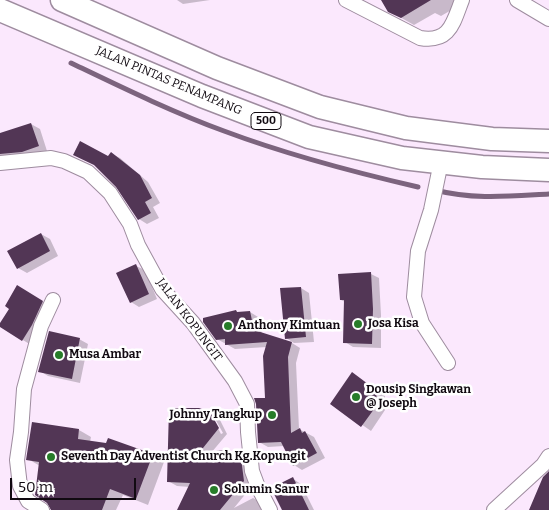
<!DOCTYPE html>
<html>
<head>
<meta charset="utf-8">
<style>
	body { margin:0 }
	#map { position:relative; width:549px; height:510px; overflow:hidden; background:#fbe8fd; font-family:Bitter,serif }
	canvas { display:block }
	.scale { position:absolute; left:10px; top:478px; width:126px; height:22px; box-sizing:border-box; border:2px solid #110a11; border-top:0; padding-left:6px; font-size:15px; line-height:18px; white-space:nowrap; color:#110a11; -webkit-text-stroke:4px #fff; paint-order:stroke }
</style>
</head>
<body>
<div id="map">
<canvas width="549" height="510"></canvas>
<div class="scale">50 m</div>
</div>
<script>
const ctx = document.querySelector('canvas').getContext('2d');
ctx.lineJoin = 'round';
function paint(path, color) {
  ctx.fillStyle = color;
  ctx.fill(path, 'evenodd');
}
function strokePath(path, color, width, dash) {
  ctx.strokeStyle = color;
  ctx.lineWidth = width;
  ctx.lineCap = dash ? 'butt' : 'round';
  ctx.setLineDash(dash || []);
  ctx.stroke(path);
}
function label(font, color, halo, rows, align = 'center') {
  ctx.font = font + ' Bitter,serif';
  ctx.lineWidth = 5;
  ctx.setLineDash([]);
  ctx.textBaseline = 'middle';
  ctx.strokeStyle = halo;
  ctx.fillStyle = color;
  for (const [text, x, y, turn = 0] of rows) {
    ctx.save();
    ctx.translate(x, y);
    ctx.rotate((+turn || 0) * Math.PI / 180);
    ctx.textAlign = isNaN(turn) ? turn : align;
    if (halo) ctx.strokeText(text, 0, 0);
    ctx.fillText(text, 0, 0);
    ctx.restore();
  }
}
paint(new Path2D(`
	M177 0H210L183 4Z
	M382 0H457L460 5 441 16 435 13 414 25 389 11Z
	M31 124 40 129 47 151 31 156 0 157V134Z
	M112 154 120 158 148 182 160 203 153 207 159 218 147 224 139 219 117 186 97 166 75 155 108 157Z
	M41 234 50 239 58 256 27 273 18 268Z
	M136 266 145 270 157 299 139 307 131 302Z
	M371 274 379 278 381 315V348L353 347 345 342V302L341 300Z
	M18 287 51 307 31 345 0 326 10 308Z
	M301 288 309 293 314 342 294 343 286 338Z
	M235 311 240 313 250 312 258 317 262 334 292 343 300 348 296 363 299 429 314 437 325 458 302 470 294 465 284 446 268 447 259 442 266 399 267 347 235 349 217 339Z
	M79 339 88 344 80 383 48 376 40 371Z
	M353 374 385 396V410L371 431 331 403Z
	M210 413 221 434 223 433 213 415 219 418 227 434 211 453 223 452 232 457V461L241 460 249 465 252 486 234 508 253 498 262 503 264 507 262 510H179L190 487 177 486 168 481Z
	M79 430 91 437 90 442 152 456 164 462 148 505 123 495 116 510H73L40 466 28 459Z
	M293 479 301 484 314 510H284Z`), '#0003');
strokePath(new Path2D(`
	M71 63C121 87 172 112 224 131 288 155 353 172 418 187
	M435 190C473 200 511 196 549 194`), '#7c647e', 5);
paint(new Path2D(`
	M381 0H431L401 18 388 12Z
	M31 123 39 146 22 152 0 154V133Z
	M80 141 108 156 111 152 140 175 152 198 145 202 151 213 138 220 116 187 94 165 73 155Z
	M41 233 50 251 17 269 7 251Z
	M136 264 149 294 130 303 116 273Z
	M371 272 373 309 372 344 343 343 344 300H340L338 274Z
	M17 285 43 301 32 325 22 341 0 327V323L9 309 5 306Z
	M301 287 306 337 285 339 280 288Z
	M236 310 237 312 250 311 254 330 292 342 288 357 291 433 300 428 302 433 305 431 317 453 293 466 281 442 258 443 256 404 254 398H265L263 356 267 342 225 345V339L216 340 203 322V318Z
	M49 331 80 338 72 379 38 372Z
	M352 372 376 390 377 405 361 427 330 404Z
	M169 408H199L210 412 219 428 199 453 224 450 225 460 241 458 244 481 220 510H177L190 483 167 482Z
	M32 422 79 429 78 439 106 443 108 438 153 454 136 499 110 489 102 510H51L47 503 35 495 39 462 26 460Z
	M549 471V510H529L543 477Z
	M293 477 309 510H282L271 488Z`), '#523655');
const minor = new Path2D(`
	M346 0 420 38C450 43 453 23 462 0
	M517 0 549 19
	M441 162 431 210 418 251 414 297 422 323 448 363
	M0 163 51 158 64 161 88 172 110 193 130 224 138 245 162 289 193 323 235 381 247 404 248 432 252 471 258 487 270 510
	M42 510 28 501 20 486 17 460 21 432 24 389 41 326 53 300
	M494 510 543 465 549 456`);
const primary = new Path2D(`
	M62 0 217 68 320 107 406 128 492 139 549 141
	M0 10 202 96 309 137 402 158 482 167 549 170`);
strokePath(minor, '#9e8c9f', 16);
strokePath(primary, '#9e8c9f', 25);
strokePath(minor, '#fff', 14);
strokePath(primary, '#fff', 22);
for (const [x, y, r, color] of [
	[358,324,5,"#277c29"],
	[228,326,5,"#277c29"],
	[59,355,5,"#277c29"],
	[356,397,5,"#277c29"],
	[272,415,5,"#277c29"],
	[51,457,5,"#277c29"],
	[214,490,5,"#277c29"]
]) {
  const dot = new Path2D();
  dot.arc(x, y, r, 0, 2 * Math.PI);
  ctx.fillStyle = color;
  ctx.fill(dot);
  strokePath(dot, '#fff', 2);
}
for (const [x, y, w] of [
	[266,121,30]
]) {
  const box = new Path2D();
  box.roundRect(x - w / 2, y - 8.5, w, 17, 4);
  ctx.fillStyle = '#fff';
  ctx.fill(box);
  strokePath(box, '#110a11', 1);
}
label('bold 11px', '#110a11', null, [
	["500",266,121]
]);
label('12px', '#110a11', '#fff', [
	["JALAN PINTAS PENAMPANG",169,81,23],
	["JALAN KOPUNGIT",189,320,53]
]);
label('bold 12px', '#110a11', '#fff', [
	["Josa Kisa",368,324],
	["Anthony Kimtuan",238,326],
	["Musa Ambar",69,355],
	["Dousip Singkawan",366,390],
	["@ Joseph",366,404],
	["Johnny Tangkup",262,415,"right"],
	["Seventh Day Adventist Church Kg.Kopungit",61,457],
	["Solumin Sanur",224,490]
], 'left');
</script>
</body>
</html>
